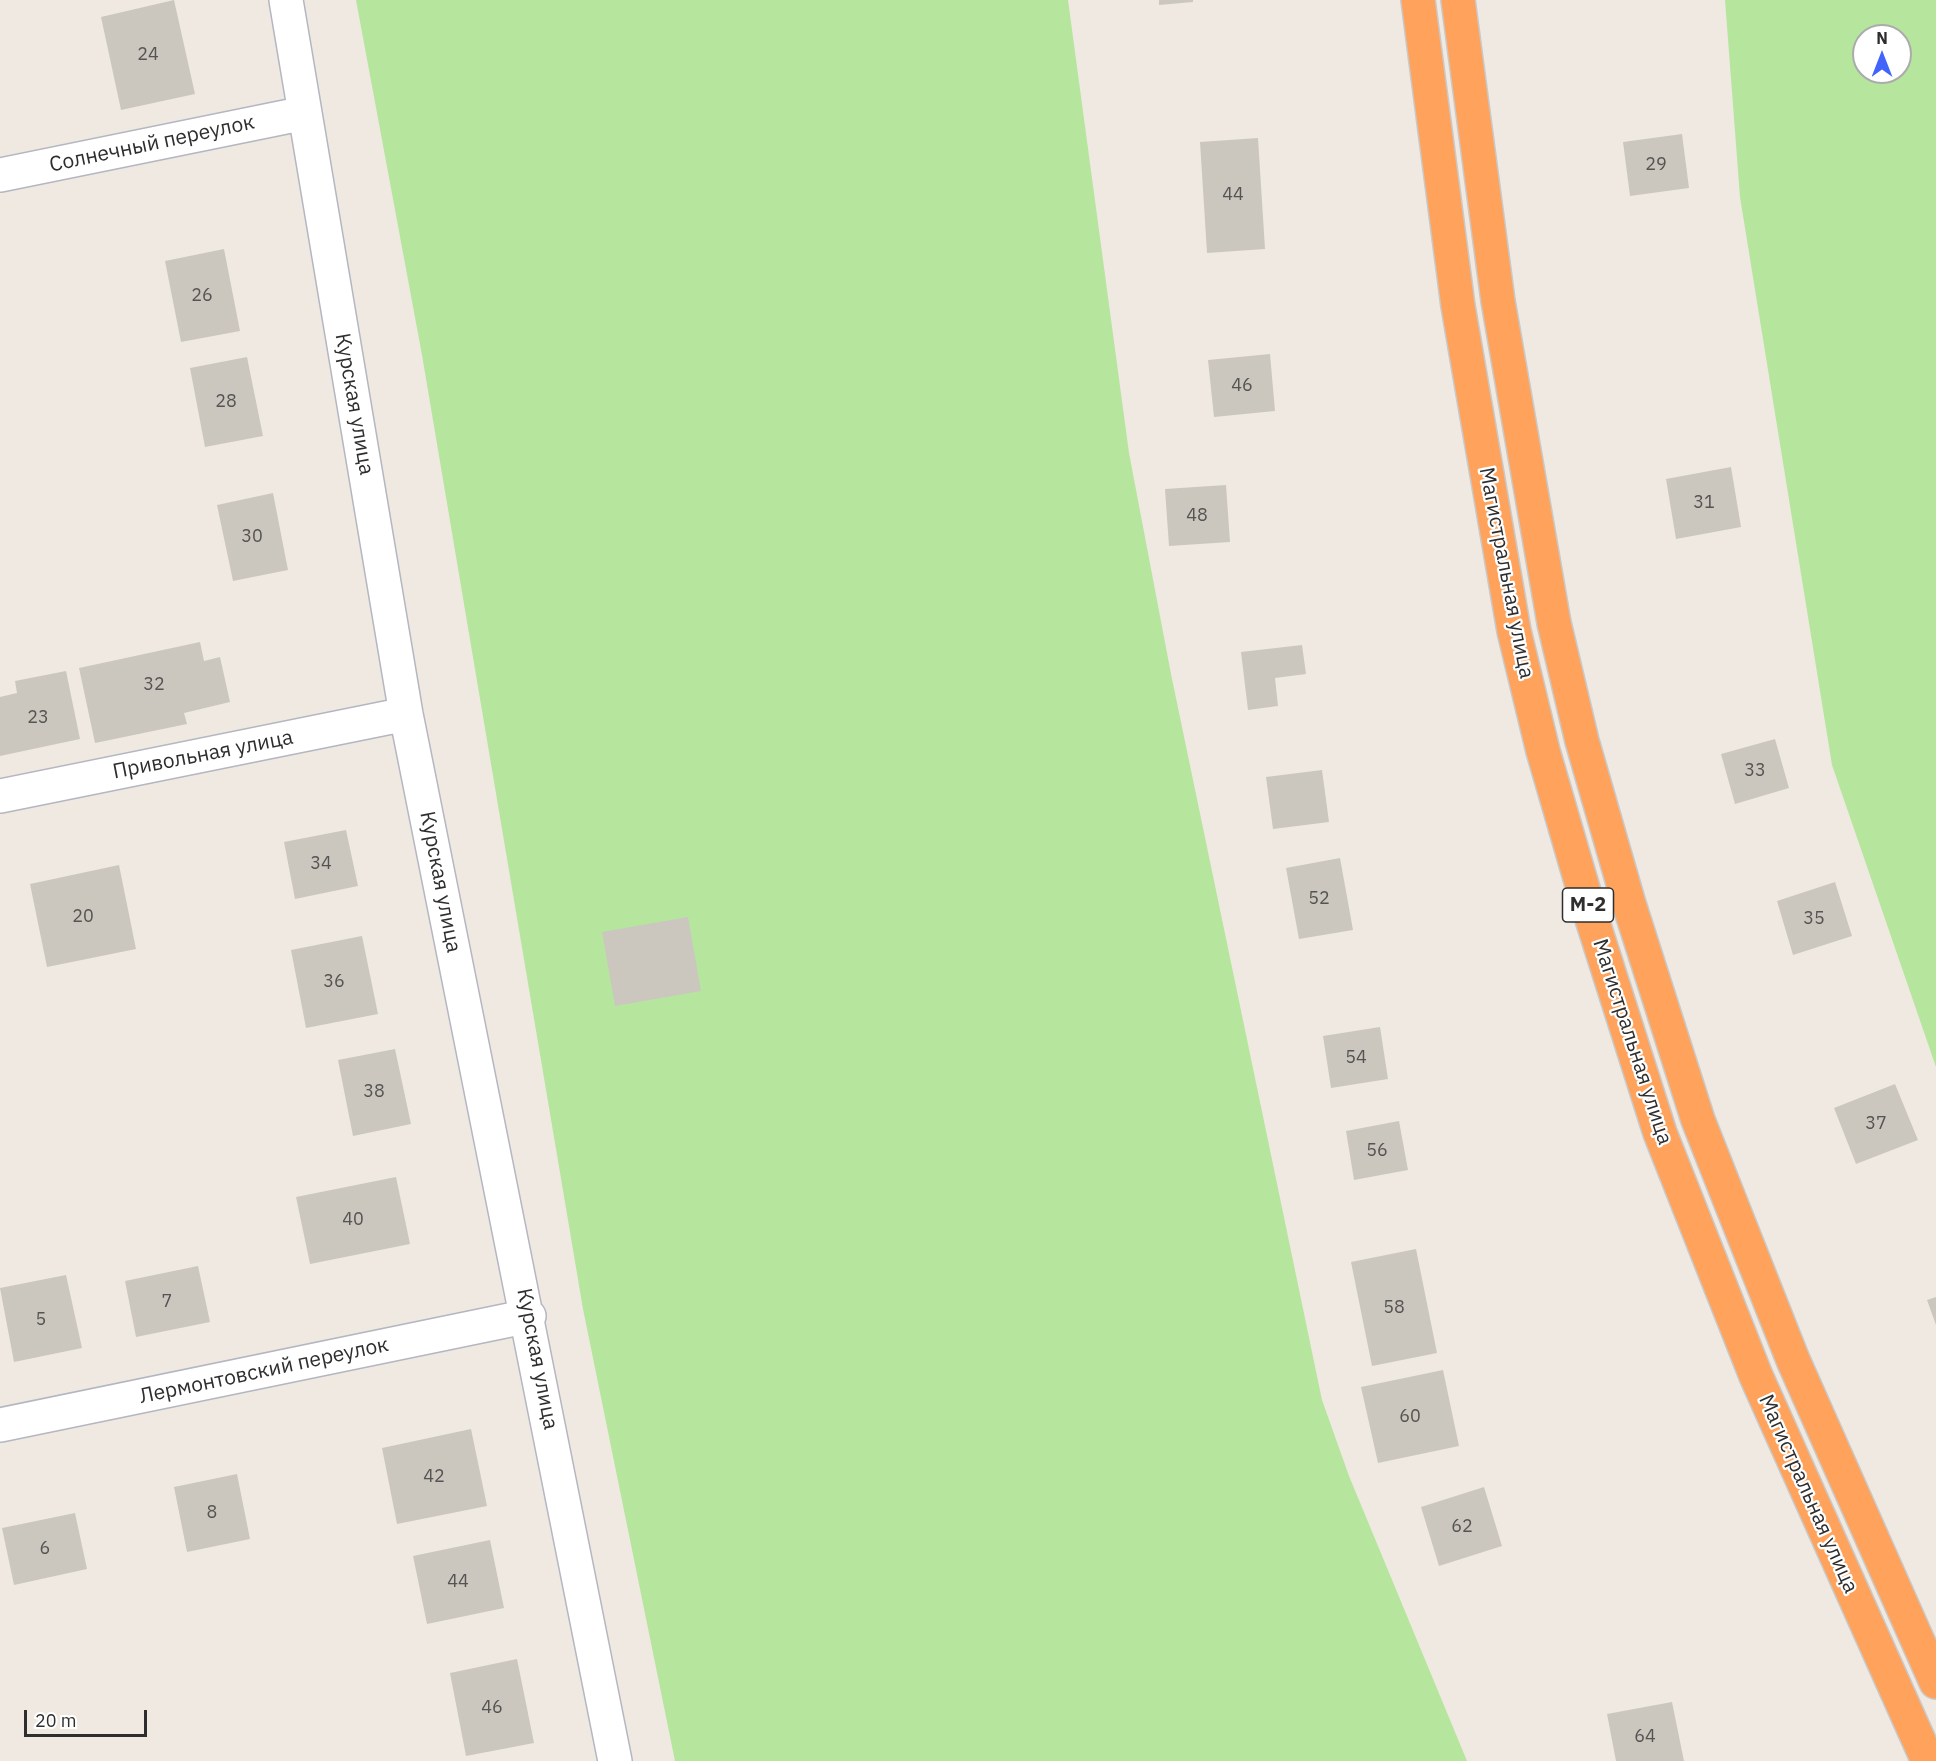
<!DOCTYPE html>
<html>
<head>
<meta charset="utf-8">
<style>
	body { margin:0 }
	#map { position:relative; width:1936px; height:1761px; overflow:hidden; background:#efe9e1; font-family:"IBM Plex Sans",sans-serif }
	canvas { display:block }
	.north { position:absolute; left:1852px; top:24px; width:60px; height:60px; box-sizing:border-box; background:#fff; border:2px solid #ababab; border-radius:50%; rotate:0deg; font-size:16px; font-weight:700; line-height:24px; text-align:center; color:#2e2e2e }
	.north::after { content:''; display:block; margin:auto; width:21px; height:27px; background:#4264fb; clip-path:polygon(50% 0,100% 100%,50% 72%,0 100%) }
	.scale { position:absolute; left:24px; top:1710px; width:123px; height:27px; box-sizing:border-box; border:3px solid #2e2e2e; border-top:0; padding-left:8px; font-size:18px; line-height:21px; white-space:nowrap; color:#2e2e2e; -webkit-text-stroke:4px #fff; paint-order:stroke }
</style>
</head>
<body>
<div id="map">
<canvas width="1936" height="1761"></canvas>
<div class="north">N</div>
<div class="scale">20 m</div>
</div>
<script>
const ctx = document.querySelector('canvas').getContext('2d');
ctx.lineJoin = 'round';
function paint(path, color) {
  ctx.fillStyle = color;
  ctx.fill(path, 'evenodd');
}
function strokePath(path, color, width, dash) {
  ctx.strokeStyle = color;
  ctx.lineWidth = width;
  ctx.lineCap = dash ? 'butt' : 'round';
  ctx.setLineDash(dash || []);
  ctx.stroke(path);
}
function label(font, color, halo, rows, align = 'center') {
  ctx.font = font + ' "IBM Plex Sans",sans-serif';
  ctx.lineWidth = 4.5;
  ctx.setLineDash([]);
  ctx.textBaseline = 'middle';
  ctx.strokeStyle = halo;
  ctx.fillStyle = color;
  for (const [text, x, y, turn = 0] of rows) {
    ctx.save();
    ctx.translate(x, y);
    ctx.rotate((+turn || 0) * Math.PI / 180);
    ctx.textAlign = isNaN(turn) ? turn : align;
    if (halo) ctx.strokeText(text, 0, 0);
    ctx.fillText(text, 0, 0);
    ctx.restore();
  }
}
paint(new Path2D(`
	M356 0H1068L1129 453 1171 674 1322 1400 1349 1476 1467 1761H675L583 1309 422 355Z
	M1725 0H1936V1067L1832 765 1740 197ZM1864 36H1900V72H1864Z`), '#b6e59e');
paint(new Path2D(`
	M174 0 195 94 121 110 101 17Z
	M1159 0H1193V2L1159 5Z
	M1682 134 1689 188 1630 196 1623 142Z
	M1258 138 1265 249 1207 253 1200 142Z
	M224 249 240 331 181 342 165 261Z
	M1270 354 1275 411 1214 417 1208 360Z
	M247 357 263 436 205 447 190 368Z
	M1731 467 1741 527 1676 539 1666 479Z
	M1226 485 1230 542 1169 546 1165 489Z
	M273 493 288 570 233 581 217 505Z
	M200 642 204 661 220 657 230 702 184 713 187 724 95 743 79 668Z
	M1302 645 1306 674 1275 678 1278 706 1248 710 1241 652Z
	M66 671 80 739 0 756V697L17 693 15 681Z
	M1775 739 1789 788 1735 804 1721 754Z
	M1322 770 1329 822 1273 829 1266 777Z
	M346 830 358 886 295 899 284 842Z
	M1340 858 1353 930 1299 939 1286 868Z
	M119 865 136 949 47 967 30 884Z
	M1835 882 1852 936 1793 955 1777 901Z
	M688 917 701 991 615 1006 602 932Z
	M362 936 378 1014 306 1028 291 950Z
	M1380 1027 1388 1079 1331 1088 1323 1036Z
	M395 1049 411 1124 353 1136 338 1060Z
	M1895 1084 1918 1140 1856 1164 1834 1108Z
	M1399 1121 1408 1170 1354 1180 1346 1131Z
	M396 1177 410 1244 310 1264 296 1197Z
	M1416 1249 1437 1353 1372 1366 1351 1262Z
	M198 1266 210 1322 136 1337 125 1281Z
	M66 1275 82 1348 14 1362 0 1288Z
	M1936 1297V1325L1927 1300Z
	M1443 1370 1459 1446 1378 1463 1361 1387Z
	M471 1429 487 1506 397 1524 382 1448Z
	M237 1474 250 1539 187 1552 174 1487Z
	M1484 1487 1502 1546 1439 1566 1421 1507Z
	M75 1513 87 1569 14 1585 2 1528Z
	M490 1540 504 1608 427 1624 413 1556Z
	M517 1659 534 1743 466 1756 450 1673Z
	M1672 1702 1684 1761H1616L1607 1714Z`), '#cbc7bf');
const minor = new Path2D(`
	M286 0 406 714 615 1761
	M0 175 305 113
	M0 796 406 714
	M0 1425 529 1316`);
const highway = new Path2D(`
	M1418 0 1458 306 1514 631 1543 751 1591 916 1660 1133 1756 1376 1928 1761
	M1458 0 1498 301 1554 623 1582 741 1629 904 1698 1120 1793 1360 1936 1682`);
strokePath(minor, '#b4b7c1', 36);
strokePath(highway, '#c9c9c9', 36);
strokePath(minor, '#fff', 33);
strokePath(highway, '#ffa35c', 33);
label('18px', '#555452', null, [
	["24",148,55],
	["29",1656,165],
	["44",1233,195],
	["26",202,296],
	["46",1242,386],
	["28",226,402],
	["31",1704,503],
	["48",1197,516],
	["30",252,537],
	["32",154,685],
	["23",38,718],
	["33",1755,771],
	["34",321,864],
	["52",1319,899],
	["20",83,917],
	["35",1814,919],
	["36",334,982],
	["54",1356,1058],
	["38",374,1092],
	["37",1876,1124],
	["56",1377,1151],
	["40",353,1220],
	["7",167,1302],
	["58",1394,1308],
	["5",41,1320],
	["60",1410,1417],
	["42",434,1477],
	["8",212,1513],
	["62",1462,1527],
	["6",45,1549],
	["44",458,1582],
	["46",492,1708],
	["64",1645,1737]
]);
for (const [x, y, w] of [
	[1588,905,51]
]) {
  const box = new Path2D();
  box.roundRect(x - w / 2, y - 17, w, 34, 4.5);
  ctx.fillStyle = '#fff';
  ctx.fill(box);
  strokePath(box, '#2e2e2e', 1.5);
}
label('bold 20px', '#2e2e2e', null, [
	["М-2",1588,905]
]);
label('21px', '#2e2e2e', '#fff', [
	["Солнечный переулок",152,144,-12],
	["Курская улица",354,404,80],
	["Магистральная улица",1506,573,79],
	["Привольная улица",203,755,-11],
	["Курская улица",440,882,79],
	["Магистральная улица",1632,1042,72],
	["Курская улица",537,1359,79],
	["Лермонтовский переулок",264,1371,-12],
	["Магистральная улица",1808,1494,66]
]);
</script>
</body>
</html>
